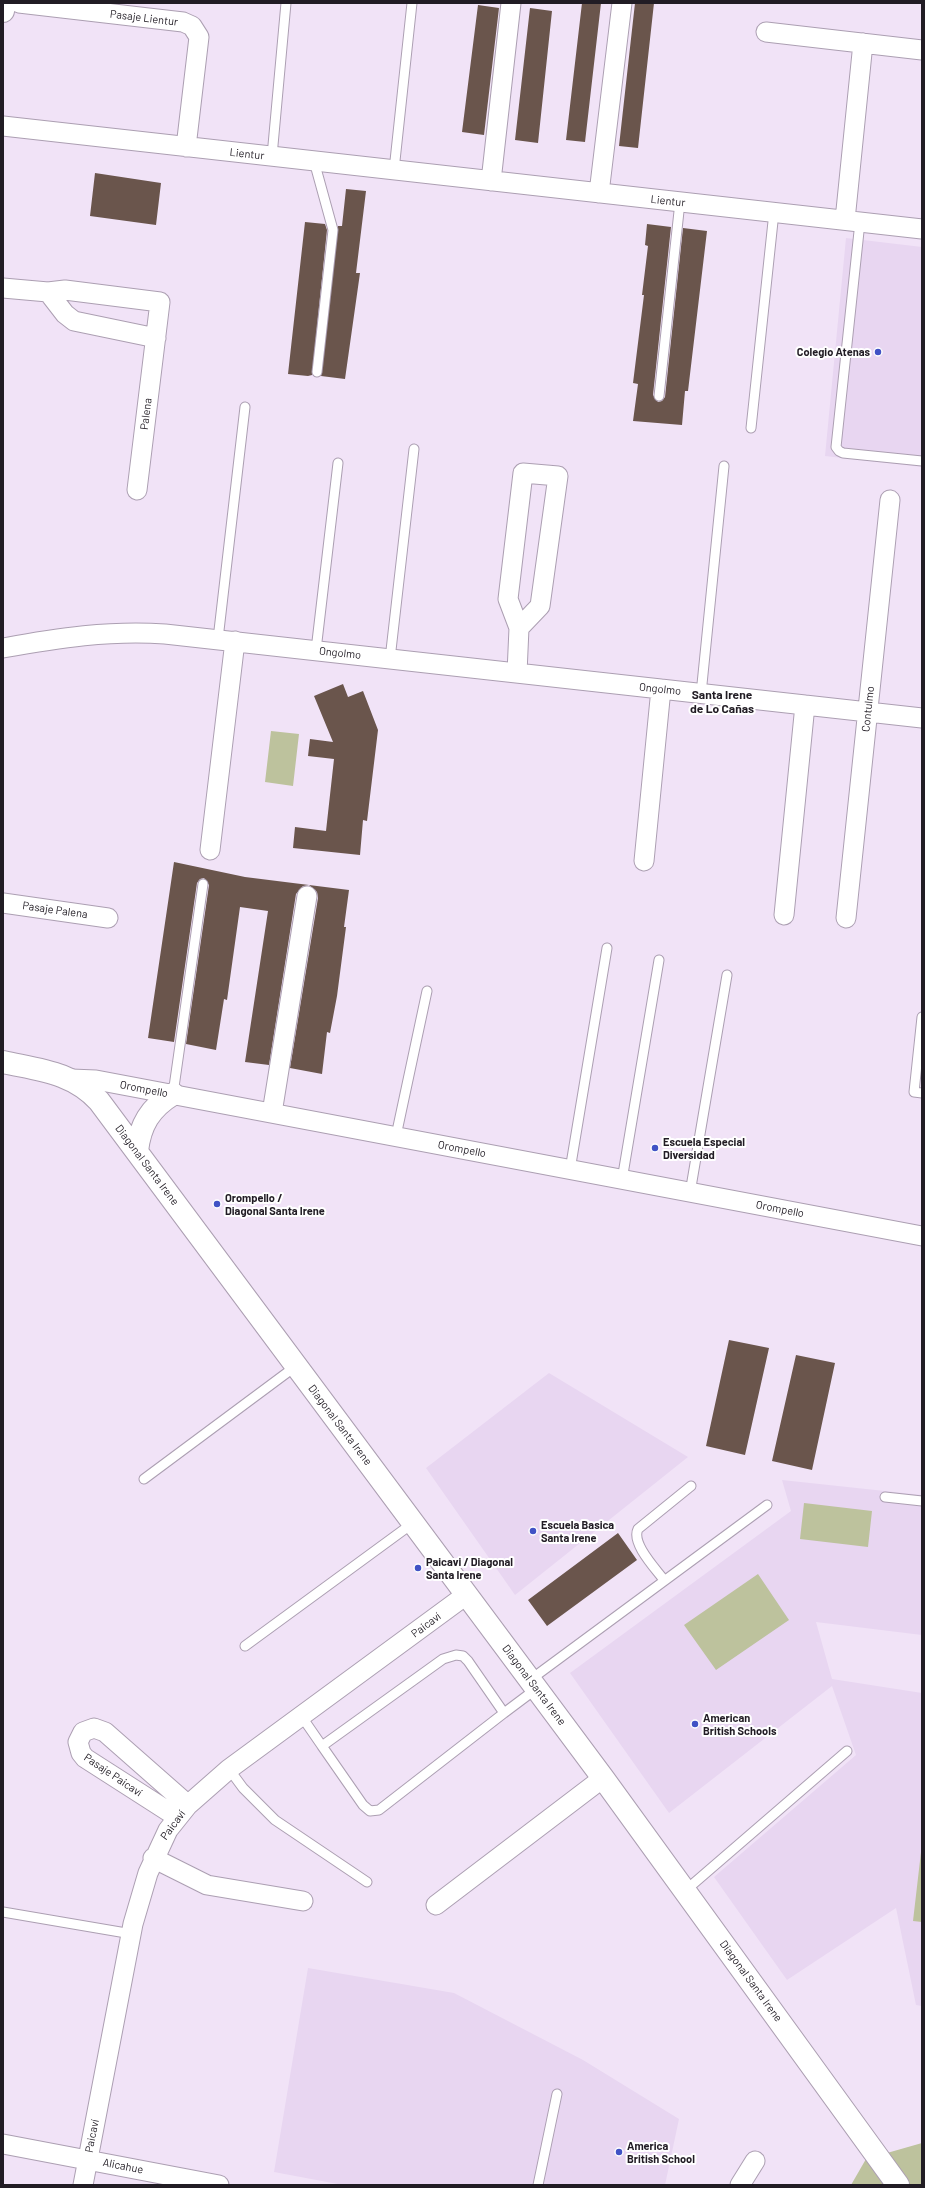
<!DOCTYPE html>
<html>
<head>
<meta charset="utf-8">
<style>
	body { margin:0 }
	#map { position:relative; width:925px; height:2188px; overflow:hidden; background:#f1e3f7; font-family:Barlow,sans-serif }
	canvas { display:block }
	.frame { position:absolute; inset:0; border:4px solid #211c24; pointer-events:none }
</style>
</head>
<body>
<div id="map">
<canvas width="925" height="2188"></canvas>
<div class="frame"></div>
</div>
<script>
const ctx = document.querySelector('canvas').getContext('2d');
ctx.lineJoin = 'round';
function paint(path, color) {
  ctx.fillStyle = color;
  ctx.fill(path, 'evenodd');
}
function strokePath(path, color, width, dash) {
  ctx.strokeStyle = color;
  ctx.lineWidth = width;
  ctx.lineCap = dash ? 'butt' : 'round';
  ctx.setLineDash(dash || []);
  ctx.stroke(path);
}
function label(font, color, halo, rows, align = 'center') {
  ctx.font = font + ' Barlow,sans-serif';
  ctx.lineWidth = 4;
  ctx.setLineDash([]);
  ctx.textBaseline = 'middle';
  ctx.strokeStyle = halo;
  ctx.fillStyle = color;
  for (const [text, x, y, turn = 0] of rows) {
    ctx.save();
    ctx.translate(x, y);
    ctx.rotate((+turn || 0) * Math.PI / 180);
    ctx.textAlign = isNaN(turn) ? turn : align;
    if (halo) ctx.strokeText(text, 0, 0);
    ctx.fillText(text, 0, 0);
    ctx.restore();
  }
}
paint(new Path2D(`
	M846 238 922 247V467L825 456Z
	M549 1373 688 1457 515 1595 426 1468Z
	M782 1480 922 1495V1635L816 1622 832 1679 922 1693V2006L916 2005 896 1908 787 1980 714 1877 856 1755 832 1686 669 1813 570 1673 791 1511Z
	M308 1968 454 1993 583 2060 679 2119 665 2185H343L274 2172Z`), '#e8d6f1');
paint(new Path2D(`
	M271 731 299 734 293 786 265 782Z
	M804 1503 872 1511 868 1547 800 1539Z
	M758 1574 789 1620 716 1670 684 1625Z
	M921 1852H922V1922L913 1921Z
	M922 2143V2185H851L866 2159Z`), '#bdc29d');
paint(new Path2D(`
	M582 3H601L585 142 566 140Z
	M635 3H654L638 148 619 146Z
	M478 5 499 8 484 135 462 132Z
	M530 8 552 11 538 143 515 140Z
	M95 173 161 183 156 225 90 216Z
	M346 189 366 191 356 273H360L345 379 321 376 338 226H342Z
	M305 222 325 224 327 230 312 375 308 376 288 374Z
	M647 224 671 227 653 395 658 402 662 401 665 397 683 228 707 231 688 391H685L682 425 633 421 638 384 633 383 644 295H642L648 246 645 245Z
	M343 684 348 697 363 691 378 730 367 821 363 820 360 855 293 848 295 827 326 831 334 759 308 756 310 739 333 742 314 696Z
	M174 862 245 877 349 890 344 927H346L337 996 330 1033 327 1032 322 1074 290 1068 318 898 317 892 309 885 303 886 296 894 269 1065 245 1062 268 911 240 907 227 1000 224 999 216 1050 186 1044 209 885 204 878 200 879 197 883 174 1042 148 1038Z
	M729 1340 769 1348 745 1455 706 1446Z
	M796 1355 835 1363 812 1470 772 1461Z
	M618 1533 637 1560 547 1626 528 1600Z`), '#6a554c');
const lane = new Path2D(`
	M272 156 286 3
	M314 161 333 230 317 372
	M394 170 412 3
	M860 222 836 447 839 451 843 453 922 461
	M659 396 680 202
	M751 428 774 212
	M218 639 245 407
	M316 650 338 463
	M390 659 414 449
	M701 694 724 466
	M922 1017 914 1092 922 1093
	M173 1094 203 884
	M396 1136 427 991
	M570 1170 607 948
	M622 1180 659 960
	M690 1193 727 975
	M144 1479 296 1366
	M885 1497 922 1501
	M664 1580C655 1568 631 1543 638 1529L691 1486
	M245 1646 413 1523
	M456 1655 463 1656 468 1661 504 1713 379 1810 370 1811 363 1805 322 1746 443 1659Z
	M530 1680 767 1505
	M504 1713 536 1689
	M302 1717 322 1746
	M229 1769 243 1788 275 1820 367 1882
	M686 1890 847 1751
	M3 1912 132 1934
	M538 2185 557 2094`);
const street = new Path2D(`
	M19 3 183 22 192 26 199 37 186 147
	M766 32 922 50
	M3 126 922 229
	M491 181 511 3
	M599 193 622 3
	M845 220 863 43
	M3 288 48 292 65 290 160 302 137 490
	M48 292 65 314 74 321 156 338
	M3 648C58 638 110 630 165 634L922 718
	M517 673 519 628 508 599 523 473 558 476 540 606 519 628
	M210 850 235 641
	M644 861 661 689
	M3 903 108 918
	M784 915 805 705
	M846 918 890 500
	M71 1079 96 1080 922 1236
	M272 1113 307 896
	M177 1817 85 1758 81 1753 78 1742 83 1732 94 1728 105 1732 188 1805
	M153 1858 207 1885 303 1901
	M436 1905 603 1778
	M3 2144 219 2185
	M83 2185 133 1924 148 1873 168 1830 188 1805 229 1769 466 1595
	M740 2185 755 2161`);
const secondary = new Path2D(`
	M3 11 4 3
	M3 1062C39 1070 72 1072 99 1101L603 1778 898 2185
	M137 1151C140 1125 150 1108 173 1094`);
strokePath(lane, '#ac9fb2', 11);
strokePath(street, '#ac9fb2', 21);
strokePath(secondary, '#ac9fb2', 24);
strokePath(lane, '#fff', 9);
strokePath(street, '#fff', 19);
strokePath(secondary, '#fff', 22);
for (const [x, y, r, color] of [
	[878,352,4,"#4052c5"],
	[655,1148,4,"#4052c5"],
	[217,1204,4,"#4052c5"],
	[533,1531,4,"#4052c5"],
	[418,1568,4,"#4052c5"],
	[695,1724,4,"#4052c5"],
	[619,2152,4,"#4052c5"]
]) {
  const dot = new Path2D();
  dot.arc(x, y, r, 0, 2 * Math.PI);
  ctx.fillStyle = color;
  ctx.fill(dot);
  strokePath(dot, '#fff', 1.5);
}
label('11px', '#211c24', '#fff', [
	["Pasaje Lientur",144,18,7],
	["Lientur",247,154,6],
	["Lientur",668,201,6],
	["Palena",146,414,-83],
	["Ongolmo",340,653,6],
	["Ongolmo",660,689,6],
	["Contulmo",868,709,-84],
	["Pasaje Palena",55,910,8],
	["Orompello",144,1089,11],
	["Orompello",462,1149,11],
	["Diagonal Santa Irene",147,1165,53],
	["Orompello",780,1209,11],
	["Diagonal Santa Irene",340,1425,53],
	["Paicaví",426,1625,-37],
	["Diagonal Santa Irene",534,1685,53],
	["Pasaje Paicaví",113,1775,34],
	["Paicaví",173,1825,-54],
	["Diagonal Santa Irene",751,1981,54],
	["Paicaví",92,2136,-79],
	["Alicahue",123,2166,11]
]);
label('bold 11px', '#211c24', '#fff', [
	["Colegio Atenas",870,352,"right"],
	["Escuela Especial",663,1142],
	["Diversidad",663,1155],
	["Orompello /",225,1198],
	["Diagonal Santa Irene",225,1211],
	["Escuela Basica",541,1525],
	["Santa Irene",541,1538],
	["Paicavi / Diagonal",426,1562],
	["Santa Irene",426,1575],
	["American",703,1718],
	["British Schools",703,1731],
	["America",627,2146],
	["British School",627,2159]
], 'left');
label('bold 12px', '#211c24', '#fff', [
	["Santa Irene",722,695],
	["de Lo Cañas",722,709]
]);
</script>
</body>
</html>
